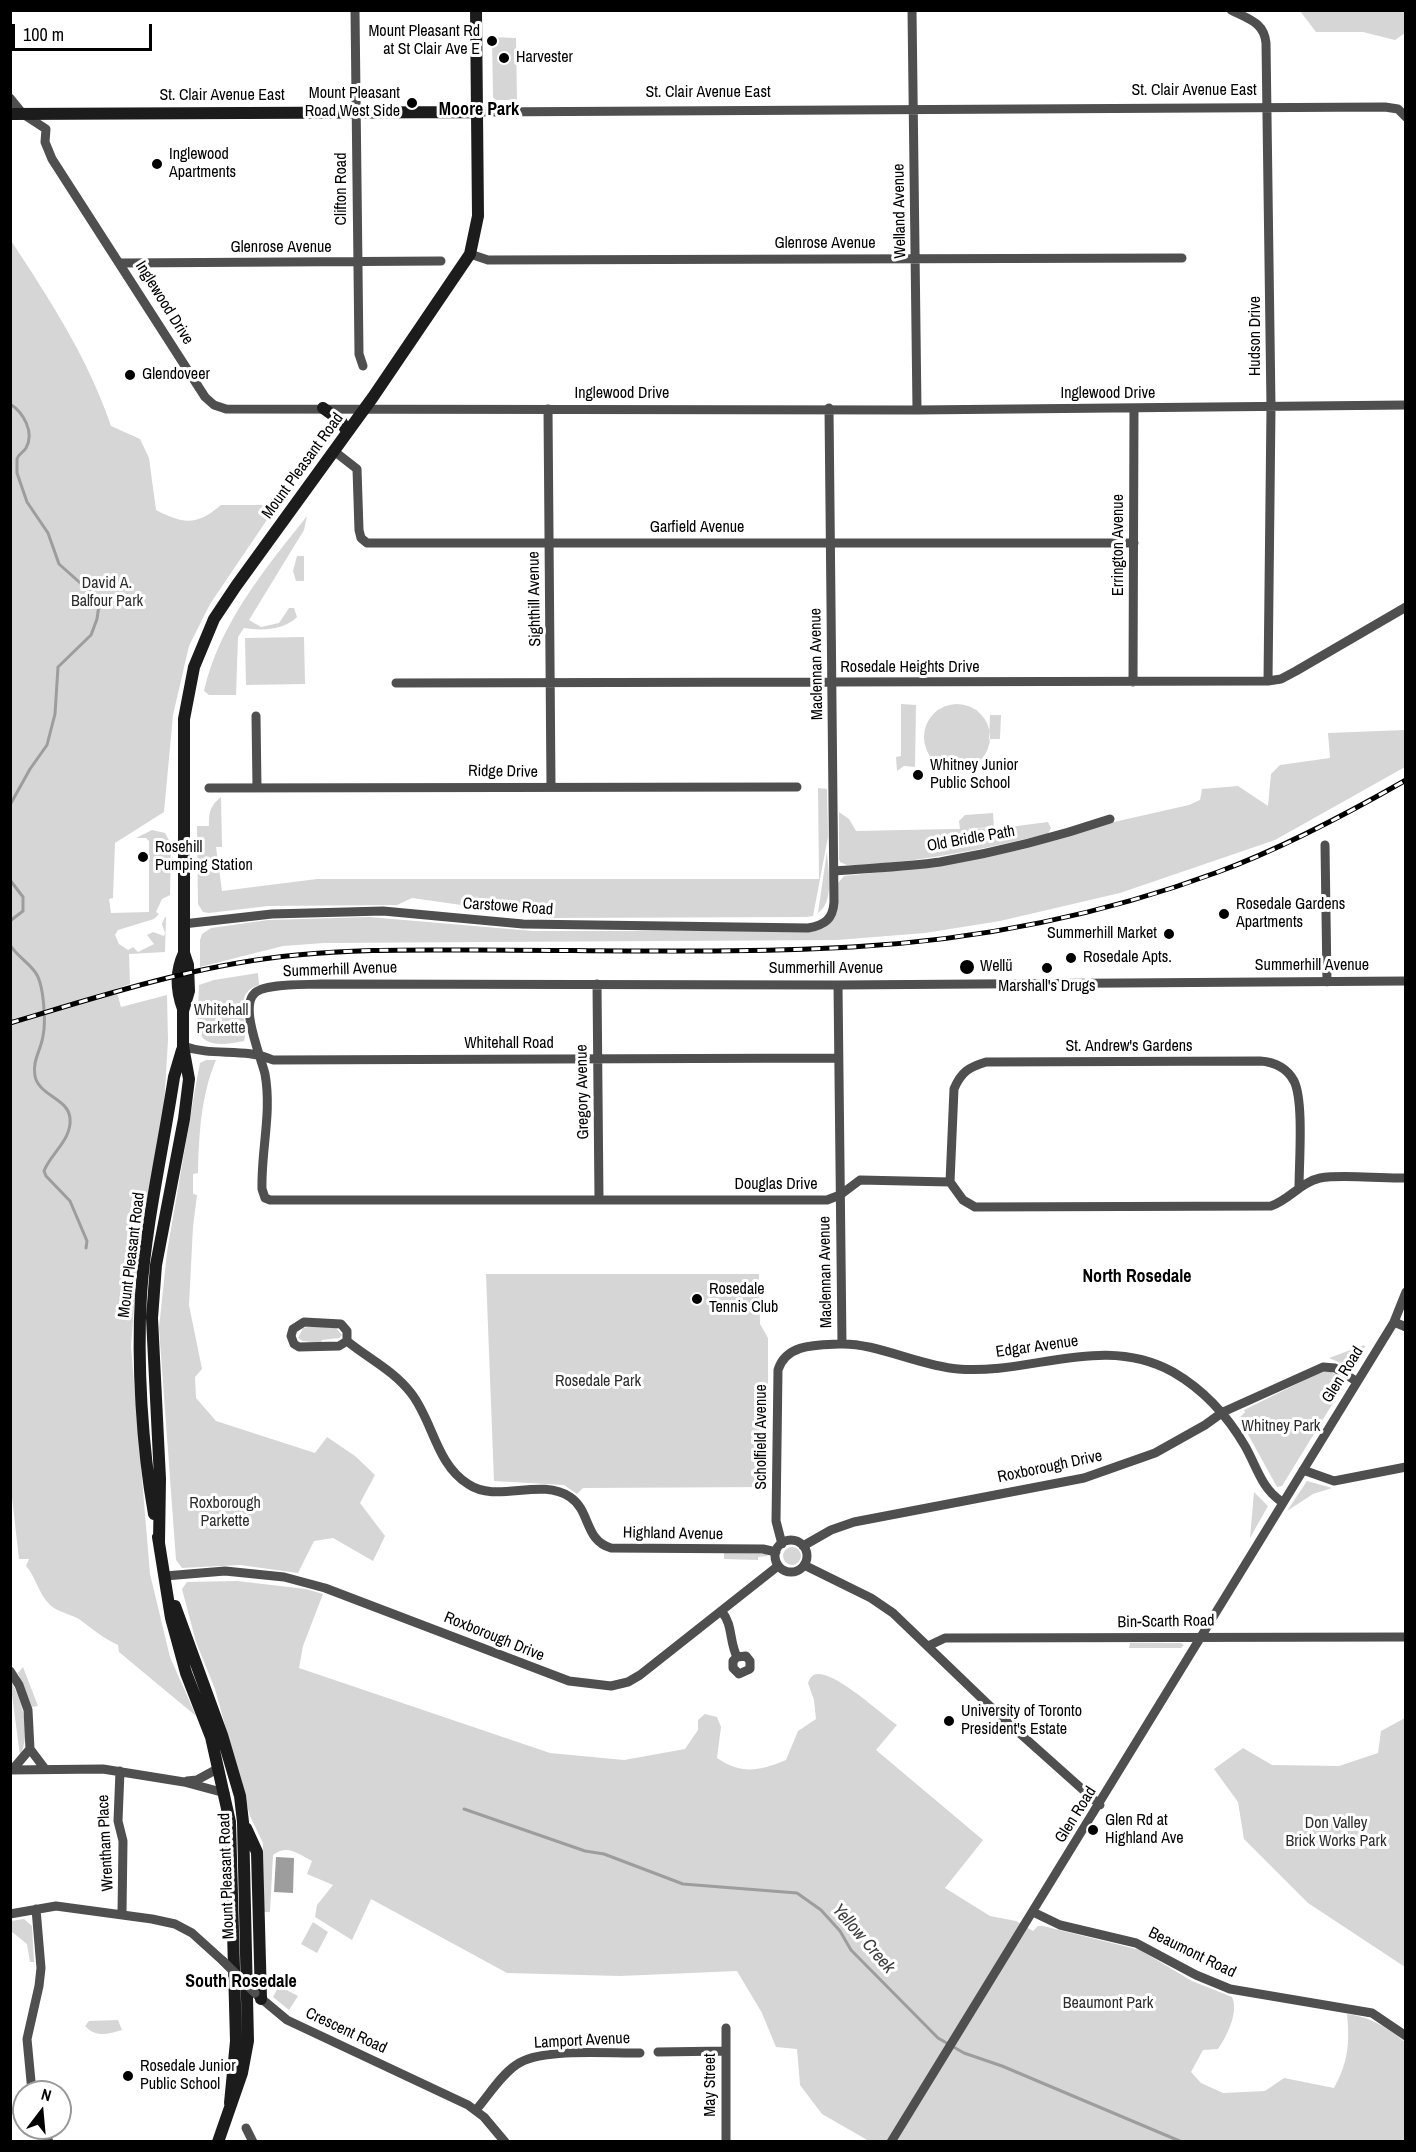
<!DOCTYPE html>
<html>
<head>
<meta charset="utf-8">
<style>
	body { margin:0 }
	#map { position:relative; width:1416px; height:2152px; overflow:hidden; background:#fff; font-family:"Archivo Narrow",sans-serif }
	canvas { display:block }
	.frame { position:absolute; inset:0; border:12px solid #000; pointer-events:none }
	.north { position:absolute; left:12px; top:2080px; width:60px; height:60px; box-sizing:border-box; background:#fff; border:2px solid #999; border-radius:50%; rotate:16deg; font-size:16px; font-weight:700; line-height:24px; text-align:center; color:#000 }
	.north::after { content:''; display:block; margin:auto; width:21px; height:27px; background:#000; clip-path:polygon(50% 0,100% 100%,50% 72%,0 100%) }
	.scale { position:absolute; left:12px; top:24px; width:140px; height:27px; box-sizing:border-box; border:3px solid #000; border-top:0; padding-left:8px; font-size:18px; line-height:21px; white-space:nowrap; color:#000; -webkit-text-stroke:4px #fff; paint-order:stroke }
</style>
</head>
<body>
<div id="map">
<canvas width="1416" height="2152"></canvas>
<div class="frame"></div>
<div class="north">N</div>
<div class="scale">100 m</div>
</div>
<script>
const ctx = document.querySelector('canvas').getContext('2d');
ctx.lineJoin = 'round';
function paint(path, color) {
  ctx.fillStyle = color;
  ctx.fill(path, 'evenodd');
}
function strokePath(path, color, width, dash) {
  ctx.strokeStyle = color;
  ctx.lineWidth = width;
  ctx.lineCap = dash ? 'butt' : 'round';
  ctx.setLineDash(dash || []);
  ctx.stroke(path);
}
function label(font, color, halo, rows, align = 'center') {
  ctx.font = font + ' "Archivo Narrow",sans-serif';
  ctx.lineWidth = 6;
  ctx.setLineDash([]);
  ctx.textBaseline = 'middle';
  ctx.strokeStyle = halo;
  ctx.fillStyle = color;
  for (const [text, x, y, turn = 0] of rows) {
    ctx.save();
    ctx.translate(x, y);
    ctx.rotate((+turn || 0) * Math.PI / 180);
    ctx.textAlign = isNaN(turn) ? turn : align;
    if (halo) ctx.strokeText(text, 0, 0);
    ctx.fillText(text, 0, 0);
    ctx.restore();
  }
}
paint(new Path2D(`
	M1300 11H1405V33L1395 40 1363 32H1316Z
	M492 37 516 38 517 100H495L493 97Z
	M10 239C50 300 88 358 111 426L140 439 149 458 156 510C183 524 197 526 221 505H277L210 604 189 646 173 715 164 812 115 843 113 898 109 899 111 913 149 912V841L146 838H136L152 830 165 833 171 844 170 895 162 899 156 912 159 914 154 919 118 930 115 935 119 944 128 950 133 947 138 952 154 944 147 935 153 932 164 936 165 933 162 924 165 917H166L165 952 129 954 130 984 116 989 121 1007 167 995 168 1040 164 1107 139 1242 131 1346 150 1574 170 1657 196 1716 119 1652 118 1645C101 1637 93 1629 79 1619 70 1614 58 1612 50 1605 38 1593 36 1577 26 1566L29 1559H19L10 1480Z
	M307 516 304 530 249 620 261 627 279 623 289 608H294L297 617C284 630 262 631 244 628L238 637 236 695H209L204 691C219 624 265 569 307 516Z
	M297 556H304V581H296L293 571Z
	M304 637 305 684 246 685 245 638Z
	M901 704 916 705 915 767 904 766 897 771 896 757 901 756Z
	M924 737a33 33 0 1 1 66 0a33 33 0 1 1-66 0Z
	M990 715H1001L1000 739H989Z
	M1405 730V767L1275 840 1120 893 1000 921 925 933 837 940 324 943 283 946 200 967V940L202 934 211 928 268 920 369 917 533 931H811L837 912 838 883 844 876 930 867 1025 849 1105 824 1189 805 1200 800 1202 789 1238 786 1268 806 1271 774 1280 765 1330 758 1328 733Z
	M818 788 827 789 828 837 813 916 807 917 553 918 412 898 397 905 268 906 209 913 203 912 198 904 197 826H209C209 812 210 806 221 797L222 847H216L222 891 317 879H819Z
	M839 812 849 819 856 831 1001 828 1048 822 1051 828 1048 834C982 849 914 864 847 865L840 862 839 859Z
	M993 813 994 827 960 829 959 821 965 815Z
	M827 851C828 870 835 901 818 913Z
	M258 973 259 985C230 994 251 1022 244 1041 188 1053 198 1027 199 985L214 980Z
	M206 1060H216C201 1096 199 1133 198 1173L193 1174V1194L197 1195 193 1227 189 1305 202 1369 195 1377 196 1398 216 1421 315 1453 327 1437 355 1456 375 1475 360 1503 385 1536 373 1561 333 1538 314 1541 298 1573 240 1565 182 1568 176 1560 159 1328 167 1252 196 1084 200 1063Z
	M486 1274H759L760 1324 768 1338V1487L583 1488 577 1494 564 1485 494 1481Z
	M314 1326 336 1328 342 1335 339 1338 322 1340 321 1343 303 1341 298 1338 303 1328Z
	M1364 1345 1365 1347 1352 1368 1329 1358Z
	M1321 1372H1331L1344 1379 1340 1383 1341 1390 1282 1486 1277 1487 1239 1418 1245 1412 1244 1410Z
	M1307 1481 1332 1488 1313 1494 1287 1511Z
	M1254 1492 1268 1506 1250 1538Z
	M783 1556a9 9 0 1 1 18 0a9 9 0 1 1-18 0Z
	M724 1553 766 1554 768 1556 758 1557V1560L724 1559Z
	M237 1581 306 1589 323 1594 303 1646 299 1668 550 1753 624 1760 685 1749 698 1730V1720L705 1714 717 1717 721 1727 717 1758C742 1775 759 1771 786 1760L798 1731 816 1719 814 1700 808 1683C810 1678 812 1674 818 1674 837 1673 880 1713 897 1725L876 1750 983 1840 945 1888 990 1916 1016 1921 1033 1931 1038 1926H1043L1140 1950 1192 1981 1232 1997C1239 2012 1227 2036 1218 2049L1203 2050 1191 2072 1201 2083 1223 2093 1265 2091 1284 2078 1334 2088C1348 2063 1350 2043 1347 2014 1371 2017 1386 2027 1405 2042V2141H869L822 2114 800 2085 797 2049 776 2047 762 2013 737 1971 620 1976 507 1973 371 1899 352 1940 315 1917 317 1905 333 1885 307 1874 312 1861C298 1854 287 1844 273 1855L270 1912H264L263 1843 250 1816 215 1689 196 1642 182 1589 187 1582Z
	M1130 1643H1181L1184 1645 1181 1648H1129Z
	M23 1667 38 1706 31 1707 18 1673Z
	M10 1679C22 1701 32 1732 20 1756Z
	M1405 1718V1967L1308 1903 1244 1839 1238 1802 1214 1769 1243 1748 1272 1765 1339 1766 1378 1753 1381 1731Z
	M24 1919 32 1926 34 1962H30L27 1944 11 1931V1921Z
	M313 1922 328 1932 317 1953 301 1944Z
	M279 1986 298 1996 289 2010 273 1997Z
	M118 2020 122 2030C108 2034 96 2038 85 2026L89 2021Z`), '#d6d6d6');
paint(new Path2D(`
	M276 1857 294 1858 293 1893 274 1892Z`), '#9d9d9d');
strokePath(new Path2D(`
	M10 404C23 412 35 432 26 448 23 453 19 453 17 459V473L27 502 48 533 59 564 96 597 99 605 97 619 91 635 58 667 55 714 47 745 30 769 10 805
	M10 880 23 897V911L10 921
	M10 945C17 956 28 962 35 972 44 983 46 1022 43 1036 41 1050 32 1061 35 1076 39 1096 68 1098 70 1118 72 1140 51 1153 44 1171L46 1176 70 1201 87 1241 86 1248
	M464 1809 585 1851 604 1854 683 1884 797 1893 821 1910 840 1931 851 1950 938 2038 964 2053 1002 2066 1182 2142`), '#9d9d9d', 3);
strokePath(new Path2D(`
	M355 10 359 354 363 366
	M912 10 917 410
	M1231 10C1248 19 1264 22 1266 43L1271 407 1268 681
	M10 98 23 114 46 129 45 142 52 159 205 397 214 405 226 409 917 410 1406 405
	M478 112 1385 107 1398 109 1406 117
	M470 254 488 260 1182 258
	M122 263 441 261
	M548 409 551 787
	M334 451 357 469 359 530 361 538 367 543H1134
	M1133 682 1134 409
	M396 683 1268 681 1281 679 1296 671 1406 607
	M256 716 257 788
	M209 788 797 787
	M1325 845 1327 982
	M834 871C869 868 905 867 940 862 998 852 1054 838 1110 819
	M183 924 272 914 383 911 523 924 808 928C825 925 833 919 834 902L829 408
	M597 984 599 1200
	M838 985 842 1344
	M183 1046C213 1057 244 1047 273 1060L838 1058
	M950 1182 860 1180 840 1195 827 1200H270L265 1198 262 1189C261 1150 272 1113 265 1074 261 1057 240 1008 254 994 263 983 306 985 321 984L838 985 1406 981
	M950 1182 954 1089C961 1072 969 1067 986 1062L1260 1061C1274 1062 1287 1068 1294 1081 1304 1101 1299 1163 1299 1188
	M950 1182 963 1200 975 1207 1271 1206C1289 1200 1301 1182 1320 1178 1345 1174 1379 1179 1406 1178
	M304 1322 341 1324 347 1331V1341L339 1346 299 1347 294 1344 291 1336 293 1329Z
	M1394 1322 1406 1327
	M347 1341C369 1359 393 1370 411 1393 433 1421 436 1464 468 1484 497 1504 540 1477 570 1497 591 1511 584 1540 611 1548L763 1549 776 1552
	M1303 1470 1334 1481 1406 1467
	M775 1556a16 16 0 1 1 32 0a16 16 0 1 1-32 0Z
	M782 1544 776 1521 778 1370C786 1344 815 1345 839 1344 875 1342 919 1366 958 1369 1031 1375 1103 1333 1173 1372 1204 1390 1227 1415 1245 1446 1257 1467 1261 1488 1282 1502
	M803 1546 831 1530 854 1522 1084 1478 1155 1453 1205 1425 1223 1412 1323 1367 1335 1368 1356 1381
	M804 1565 871 1598 893 1613 997 1713 1100 1805
	M165 1576 225 1571 284 1577 325 1588 569 1681 611 1686 628 1682 640 1675 778 1566
	M722 1612C733 1625 729 1641 737 1657L733 1661V1668L739 1674 750 1669V1661L746 1656 737 1657
	M928 1646 945 1638 1406 1637
	M10 1671 19 1685 28 1710 30 1749 45 1769
	M13 1769 30 1749
	M10 1770 103 1769 184 1782 225 1793
	M120 1771 118 1821 123 1841 122 1913
	M187 1781 197 1780 219 1768
	M1033 1912 1060 1925 1136 1943 1196 1975 1230 1989 1372 2013 1406 2036
	M10 1914 56 1906 152 1919 175 1924 192 1933 223 1961
	M257 1995 287 2020 468 2105 484 2117 505 2142
	M658 2052 726 2051
	M32 2092 27 2039 39 1986 41 1968 36 1909
	M476 2110C489 2095 500 2076 516 2065 540 2047 609 2054 640 2053
	M43 2128 49 2142
	M246 2128 253 2142
	M726 2142V2028
	M891 2142 1394 1322 1406 1292`), '#4f4f4f', 9);
strokePath(new Path2D(`
	M10 114 478 112
	M323 408 341 421 347 432
	M183 1009C176 990 175 972 184 953
	M154 1514C142 1447 137 1362 141 1295 146 1222 163 1149 174 1077L182 1050
	M158 1537 171 1618 186 1673 211 1737 230 1822 236 2041 230 2103
	M159 1542 160 1479 152 1318 156 1265 184 1119 189 1079 183 1046V1011L189 991 188 965 184 953V719L194 667 214 619 236 586 373 397 470 254 478 216 476 10
	M175 1606 222 1735 240 1796 243 1822 248 2041 242 2073 218 2142
	M246 1828 257 1852 261 1999`), '#1c1c1c', 12);
const rail = new Path2D(`
	M10 1023C104 995 199 964 297 955 355 949 413 950 470 950 597 950 725 954 852 947 976 940 1102 915 1218 872 1283 848 1345 815 1406 780`);
strokePath(rail, '#000', 5);
strokePath(rail, '#fff', 3, [9]);
strokePath(new Path2D(`
	M223 1961 255 1993`), '#4f4f4f', 9);
for (const [x, y, r, color] of [
	[492,41,6,"#000"],
	[504,58,6,"#000"],
	[412,103,6,"#000"],
	[157,164,6,"#000"],
	[130,375,6,"#000"],
	[918,775,6,"#000"],
	[143,857,6,"#000"],
	[1224,914,6,"#000"],
	[1169,934,6,"#000"],
	[1071,958,6,"#000"],
	[967,967,8,"#000"],
	[1047,968,6,"#000"],
	[697,1299,6,"#000"],
	[949,1721,6,"#000"],
	[1093,1830,6,"#000"],
	[128,2076,6,"#000"]
]) {
  const dot = new Path2D();
  dot.arc(x, y, r, 0, 2 * Math.PI);
  ctx.fillStyle = color;
  ctx.fill(dot);
  strokePath(dot, '#fff', 2);
}
label('16px', '#000', '#fff', [
	["Mount Pleasant Rd",480,32,"right"],
	["at St Clair Ave E",480,50,"right"],
	["Harvester",516,58],
	["Mount Pleasant",400,94,"right"],
	["Road West Side",400,112,"right"],
	["Inglewood",169,155],
	["Apartments",169,173],
	["Glendoveer",142,375],
	["Whitney Junior",930,766],
	["Public School",930,784],
	["Rosehill",155,848],
	["Pumping Station",155,866],
	["Rosedale Gardens",1236,905],
	["Apartments",1236,923],
	["Summerhill Market",1157,934,"right"],
	["Rosedale Apts.",1083,958],
	["Wellü",980,967],
	["Marshall's Drugs",1047,987,"center"],
	["Rosedale",709,1290],
	["Tennis Club",709,1308],
	["University of Toronto",961,1712],
	["President's Estate",961,1730],
	["Glen Rd at",1105,1821],
	["Highland Ave",1105,1839],
	["Rosedale Junior",140,2067],
	["Public School",140,2085]
], 'left');
label('16px', '#000', '#fff', [
	["St. Clair Avenue East",1194,91],
	["St. Clair Avenue East",708,93],
	["St. Clair Avenue East",222,96],
	["Clifton Road",342,189,-90],
	["Welland Avenue",900,211,-91],
	["Glenrose Avenue",825,244],
	["Glenrose Avenue",281,248],
	["Inglewood Drive",164,303,58],
	["Hudson Drive",1256,336,-90],
	["Inglewood Drive",622,394],
	["Inglewood Drive",1108,394],
	["Mount Pleasant Road",303,466,-54],
	["Garfield Avenue",697,528],
	["Errington Avenue",1119,545,-90],
	["Sighthill Avenue",535,599,-91],
	["Maclennan Avenue",817,664,-91],
	["Rosedale Heights Drive",910,668],
	["Ridge Drive",503,772,1],
	["Old Bridle Path",971,839,-10],
	["Carstowe Road",508,907,4],
	["Summerhill Avenue",1312,966],
	["Summerhill Avenue",826,969],
	["Summerhill Avenue",340,970,-2],
	["Whitehall Road",509,1044],
	["St. Andrew's Gardens",1129,1047],
	["Gregory Avenue",583,1092,-91],
	["Douglas Drive",776,1185],
	["Mount Pleasant Road",132,1255,-83],
	["Maclennan Avenue",826,1272,-91],
	["Edgar Avenue",1037,1347,-8],
	["Glen Road",1343,1375,-58],
	["Scholfield Avenue",762,1437,-90],
	["Roxborough Drive",1050,1467,-12],
	["Highland Avenue",673,1534,1],
	["Bin-Scarth Road",1166,1622,-1],
	["Roxborough Drive",494,1637,22],
	["Glen Road",1076,1815,-58],
	["Wrentham Place",106,1843,-93],
	["Mount Pleasant Road",227,1876,-92],
	["Beaumont Road",1192,1953,26],
	["Crescent Road",346,2031,25],
	["Lamport Avenue",582,2041,-3],
	["May Street",711,2085,-90]
]);
label('16px', '#2d2d2d', '#fff', [
	["David A.",107,584],
	["Balfour Park",107,602],
	["Whitehall",221,1011],
	["Parkette",221,1029],
	["Rosedale Park",598,1382],
	["Whitney Park",1281,1427],
	["Roxborough",225,1504],
	["Parkette",225,1522],
	["Don Valley",1336,1824],
	["Brick Works Park",1336,1842],
	["Beaumont Park",1108,2004]
]);
label('bold 18px', '#000', '#fff', [
	["Moore Park",479,110],
	["North Rosedale",1137,1277],
	["South Rosedale",241,1982]
]);
label('italic 18px', '#3e3e3e', '#fff', [
	["Yellow Creek",863,1939,49]
]);
</script>
</body>
</html>
